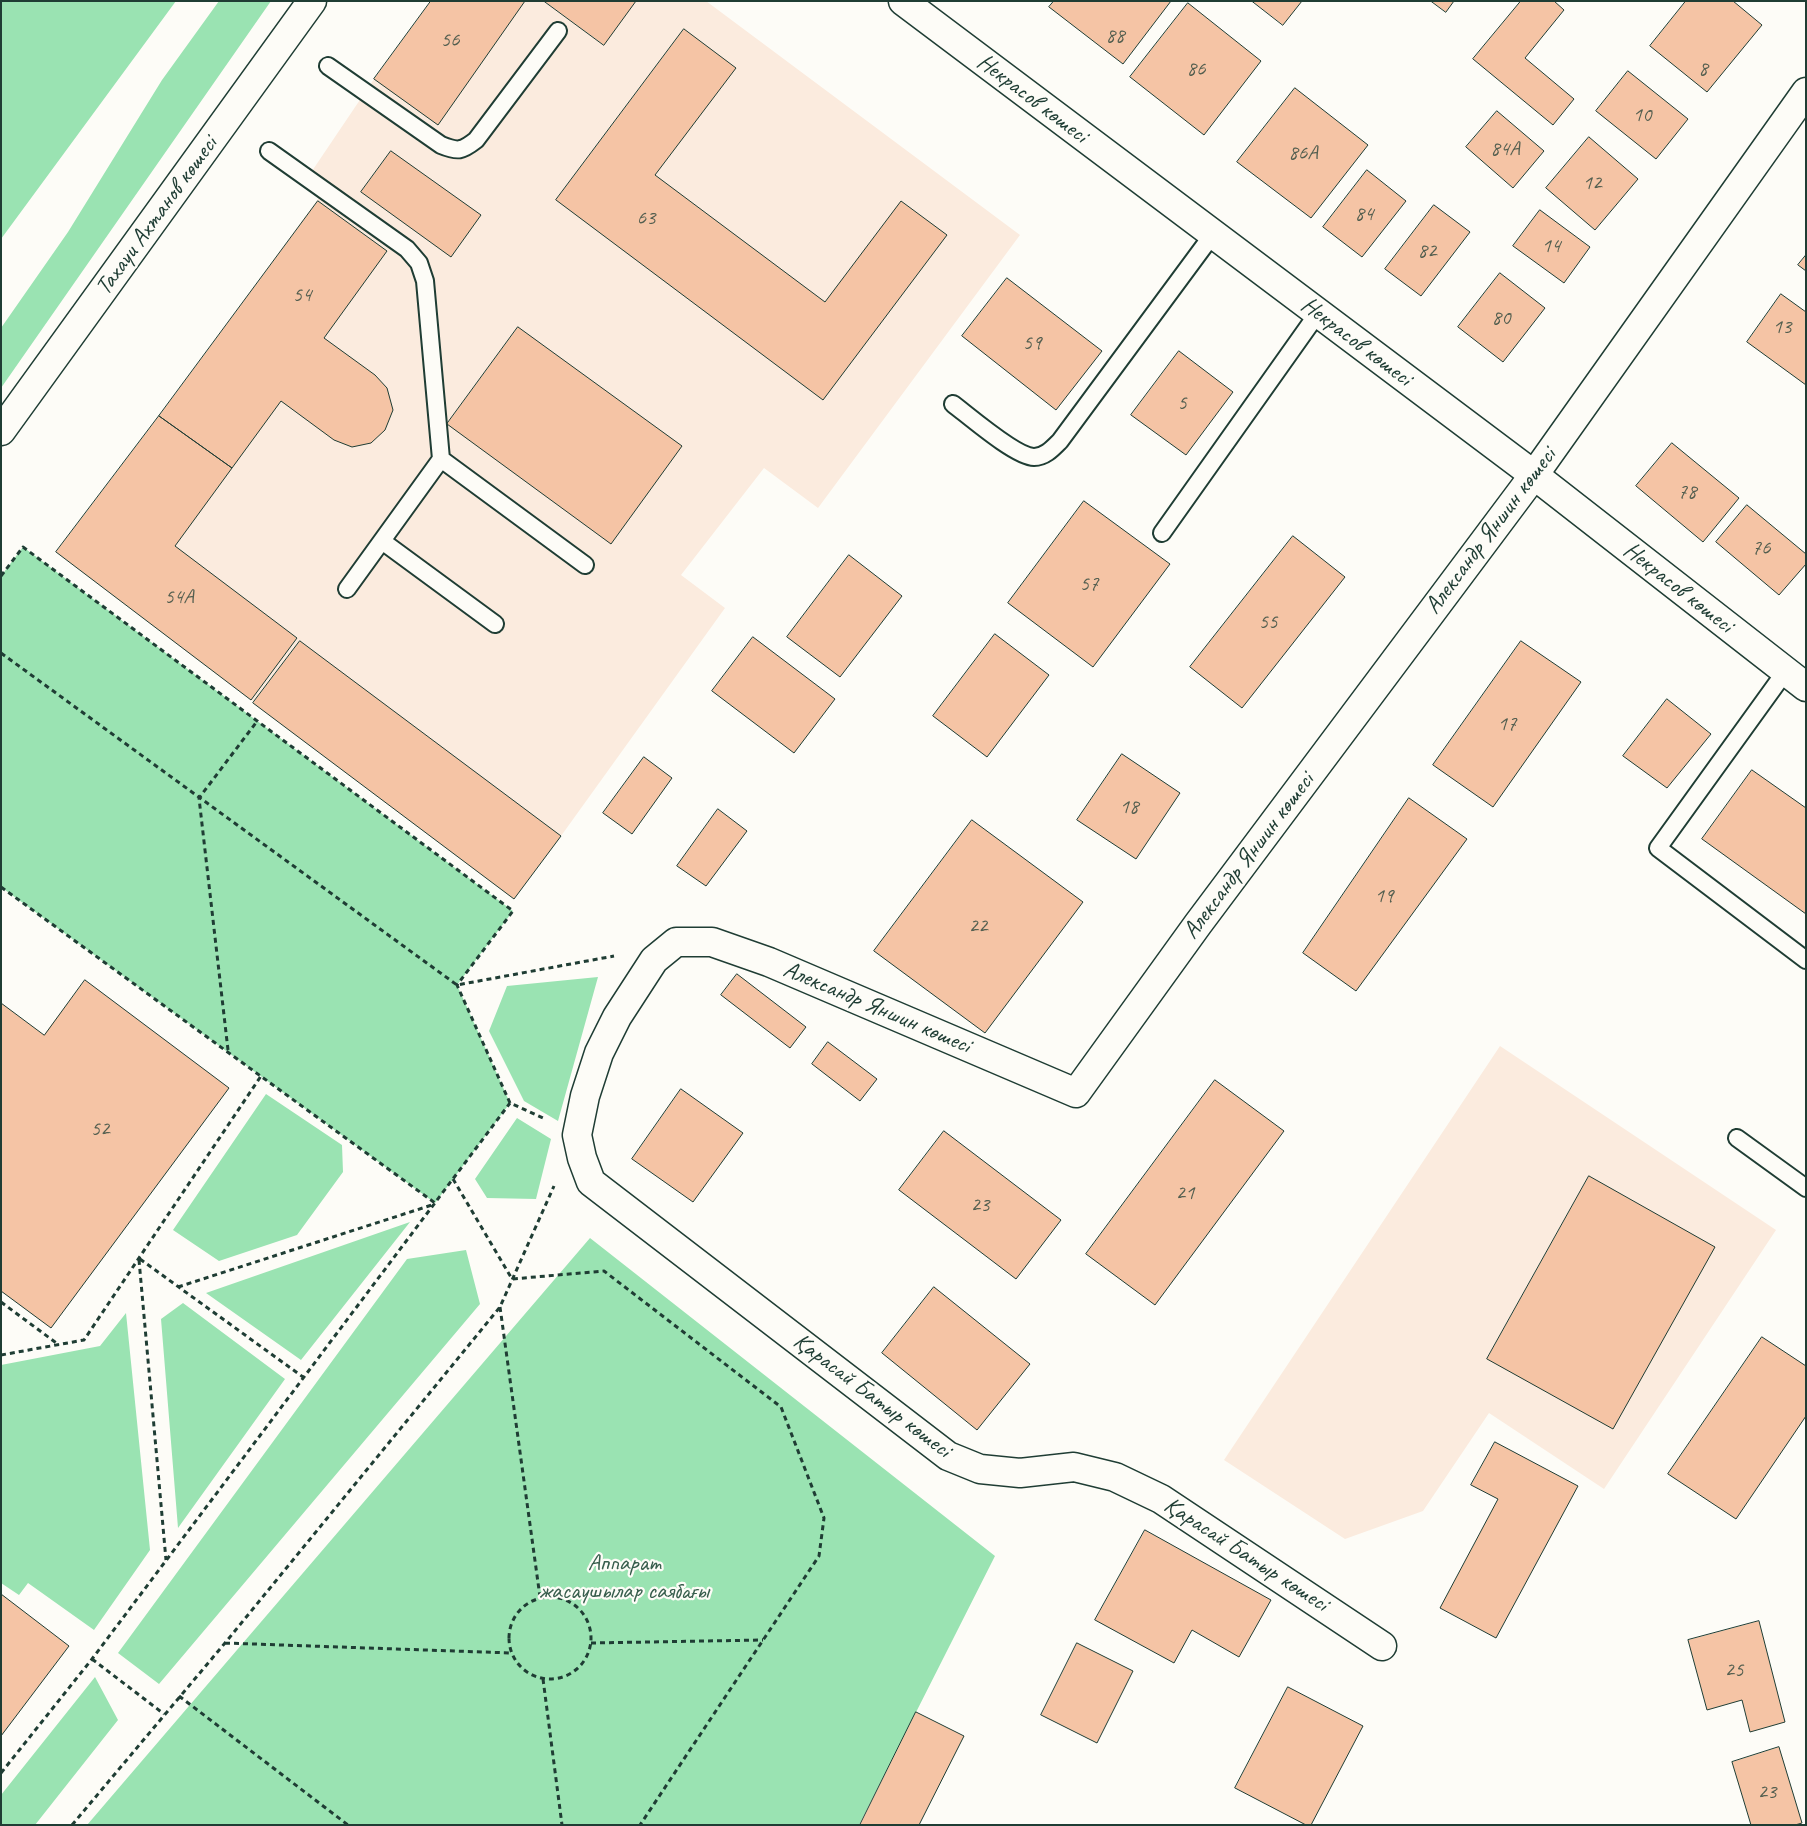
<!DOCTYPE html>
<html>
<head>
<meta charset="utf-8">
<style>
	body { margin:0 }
	#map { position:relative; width:1807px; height:1826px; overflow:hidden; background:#fdfcf7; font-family:Caveat,sans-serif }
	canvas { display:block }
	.frame { position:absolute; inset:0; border:2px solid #1f3d34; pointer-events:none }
</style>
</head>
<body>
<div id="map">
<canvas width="1807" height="1826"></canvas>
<div class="frame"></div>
</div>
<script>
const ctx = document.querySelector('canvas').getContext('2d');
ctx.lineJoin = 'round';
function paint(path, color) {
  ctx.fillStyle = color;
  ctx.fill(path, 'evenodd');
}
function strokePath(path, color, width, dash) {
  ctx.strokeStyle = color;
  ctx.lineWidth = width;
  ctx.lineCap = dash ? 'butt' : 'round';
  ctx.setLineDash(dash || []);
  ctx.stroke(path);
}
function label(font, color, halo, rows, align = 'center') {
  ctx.font = font + ' Caveat,sans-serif';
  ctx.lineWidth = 4.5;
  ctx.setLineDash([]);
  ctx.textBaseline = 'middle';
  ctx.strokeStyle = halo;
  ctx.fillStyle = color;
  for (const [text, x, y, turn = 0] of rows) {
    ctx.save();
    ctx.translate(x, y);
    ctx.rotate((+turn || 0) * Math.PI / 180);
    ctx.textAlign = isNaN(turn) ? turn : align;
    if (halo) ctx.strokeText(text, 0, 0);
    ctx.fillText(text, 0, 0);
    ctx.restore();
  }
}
paint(new Path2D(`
	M431 1H706L1020 235 818 508 764 468 681 575 725 608 561 836 514 899 56 552 159 416 329 184 312 171 374 79Z
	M1500 1046 1776 1230 1604 1489 1489 1413 1423 1511 1345 1539 1224 1460Z`), '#fbebde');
paint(new Path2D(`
	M1 1H176L1 239Z
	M219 1H271L1 388V328L68 232 162 80Z
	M23 547 513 911 457 985 510 1103 435 1203 1 887V576Z
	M598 977 558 1121 524 1101 489 1031 507 986Z
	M266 1094 342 1145 343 1172 297 1235 219 1261 173 1230Z
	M517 1118 551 1139 536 1199 487 1198 475 1179Z
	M410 1222 301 1360 206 1293Z
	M590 1238 995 1556 859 1825H87Z
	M466 1250 480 1304 159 1684 118 1653 407 1259Z
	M183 1303 285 1379 178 1528 161 1319Z
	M126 1313 150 1550 94 1630 28 1583 19 1595 1 1583V1365L100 1346Z
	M95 1677 118 1720 35 1825H1V1795Z`), '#9ae3b2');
const building = new Path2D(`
	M431 1H525L438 125 374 79Z
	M544 1H636L604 45Z
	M1054 1H1171L1123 64 1049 7Z
	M1252 1H1302L1283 25Z
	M1431 1H1454L1446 12Z
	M1521 1H1554L1564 10 1525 58 1574 99 1553 125 1473 59Z
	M1686 1H1733L1762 25 1707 92 1650 46Z
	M1188 3 1261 61 1204 135 1130 77Z
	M684 29 736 68 655 175 825 302 901 201 947 235 823 400 556 200Z
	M1628 71 1688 119 1656 159 1596 111Z
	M1295 88 1368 145 1311 218 1237 162Z
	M1497 111 1544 151 1513 188 1466 147Z
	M1589 137 1638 179 1595 230 1546 188Z
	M391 151 481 215 451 257 361 192Z
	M1367 170 1406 201 1362 257 1323 227Z
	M318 201 387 251 324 338 375 375 387 388 393 410 385 430 371 443 352 447 334 440 281 401 232 468 159 416Z
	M1434 205 1470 232 1421 296 1385 269Z
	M1540 210 1590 247 1564 283 1513 246Z
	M1806 255V271L1798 265Z
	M1500 273 1545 308 1503 362 1458 327Z
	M1007 278 1102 351 1056 410 962 336Z
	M1781 294 1806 312V385L1747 342Z
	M518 327 682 446 611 544 447 424Z
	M1179 351 1233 392 1186 455 1131 415Z
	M159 416 232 468 175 546 297 638 251 700 56 552Z
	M1672 443 1739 498 1703 542 1636 486Z
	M1084 501 1170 564 1093 667 1008 603Z
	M1747 505 1806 554V564L1779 595 1716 542Z
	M1293 536 1345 577 1242 708 1190 667Z
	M849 555 902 596 840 677 787 637Z
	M995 634 1049 675 987 757 933 716Z
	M753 637 835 699 794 753 712 691Z
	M300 641 561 836 514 899 253 703Z
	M1521 641 1581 682 1493 807 1433 765Z
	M1667 699 1711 734 1667 788 1623 756Z
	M1122 754 1180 793 1136 859 1077 820Z
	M644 757 672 778 632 834 603 813Z
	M1752 770 1806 808V914L1702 839Z
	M1409 798 1467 839 1356 991 1303 953Z
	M718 809 747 831 706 886 677 866Z
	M972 820 1083 902 985 1033 874 951Z
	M737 974 806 1027 790 1048 721 995Z
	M85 980 229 1088 51 1328 1 1291V1003L44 1035Z
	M828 1042 877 1079 860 1101 812 1064Z
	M1215 1080 1284 1131 1155 1305 1086 1254Z
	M681 1089 743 1133 693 1202 632 1159Z
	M944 1131 1061 1220 1016 1279 899 1190Z
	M1589 1176 1715 1247 1613 1429 1487 1359Z
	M934 1287 1030 1364 977 1430 882 1353Z
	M1762 1337 1806 1366V1416L1736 1519 1668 1474Z
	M1495 1442 1578 1486 1496 1638 1440 1608 1498 1499 1471 1485Z
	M1145 1530 1271 1600 1239 1657 1192 1630 1174 1663 1095 1620Z
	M1 1594 69 1646 1 1736Z
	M1759 1621 1785 1722 1750 1732 1742 1700 1707 1710 1688 1640Z
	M1077 1643 1133 1671 1097 1743 1041 1715Z
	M1288 1687 1363 1726 1311 1825H1306L1235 1788Z
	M916 1712 964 1736 919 1825H860Z
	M1779 1747 1802 1823 1795 1825H1751L1732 1762Z`);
paint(building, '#f5c4a5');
strokePath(building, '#1f3d34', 1);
const lane = new Path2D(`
	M328 66 441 145C458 152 462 151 476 140L558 31
	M269 151 407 249 419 263 425 281 441 459 347 589
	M953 404C969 416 1016 457 1034 457 1045 457 1053 448 1060 441L1213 234
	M441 459 585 565
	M1162 533 1318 313
	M382 541 495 624
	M1785 672 1658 848 1806 960
	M1737 1138 1806 1188`);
const street = new Path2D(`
	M1 431 312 1
	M1382 1646 1161 1499 1115 1477 1074 1467 1020 1473 980 1469 948 1456 591 1182 582 1158 577 1135 585 1096 599 1053 617 1017 654 960 676 942H712L769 962 1076 1093 1198 924 1534 475 1806 92`);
const secondary = new Path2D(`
	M903 1 1534 475 1806 687`);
strokePath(lane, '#1f3d34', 20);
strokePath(street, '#1f3d34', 31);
strokePath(secondary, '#1f3d34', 31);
strokePath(new Path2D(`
	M1 576 23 547 513 911 457 985 510 1103 543 1118
	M1 653 457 985 614 956
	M1 887 435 1203
	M228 1050 199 798 258 720
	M453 1179 512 1279 604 1271 781 1407 824 1518 819 1556 640 1825
	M140 1259 303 1377
	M139 1260 166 1560
	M178 1287 435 1204
	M1 1302 59 1345
	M500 1307 540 1597
	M1 1355 84 1340 261 1076
	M509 1638a41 41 0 1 1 82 0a41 41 0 1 1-82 0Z
	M225 1643 511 1653
	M591 1643 763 1640
	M92 1659 164 1714
	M543 1679 562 1825
	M179 1696 348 1825
	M1 1773 92 1659 510 1103
	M72 1825 225 1643 500 1307 554 1186`), '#1f3d34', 3, [5, 4]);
strokePath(lane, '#fdfcf7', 16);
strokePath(street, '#fdfcf7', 28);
strokePath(secondary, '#fdfcf7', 28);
label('21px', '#545f50', null, [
	["88",1115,36],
	["56",450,40],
	["86",1196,69],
	["8",1703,69],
	["10",1642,115],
	["84А",1505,149],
	["86А",1303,153],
	["12",1592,183],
	["84",1364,214],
	["63",646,218],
	["14",1551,246],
	["82",1427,251],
	["54",302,295],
	["80",1501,318],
	["13",1782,327],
	["59",1032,343],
	["5",1182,403],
	["78",1687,492],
	["76",1761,548],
	["57",1089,584],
	["54А",179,597],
	["55",1268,622],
	["17",1507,724],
	["18",1129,807],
	["19",1384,896],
	["22",978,926],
	["52",100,1129],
	["21",1185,1193],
	["23",980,1205],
	["25",1734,1670],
	["23",1767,1792]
]);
label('24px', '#1f3d34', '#fdfcf7', [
	["Некрасов көшесі",1032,99,37],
	["Тахауи Ахтанов көшесі",157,216,-54],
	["Некрасов көшесі",1356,342,37],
	["Александр Яншин көшесі",1491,531,-53],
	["Некрасов көшесі",1678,588,38],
	["Александр Яншин көшесі",1249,856,-53],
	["Александр Яншин көшесі",877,1008,23],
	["Қарасай Батыр көшесі",872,1396,37],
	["Қарасай Батыр көшесі",1246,1555,33]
]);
label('24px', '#385e4d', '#fdfcf7', [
	["Аппарат",624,1564],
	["жасаушылар саябағы",624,1592]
]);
</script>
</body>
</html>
